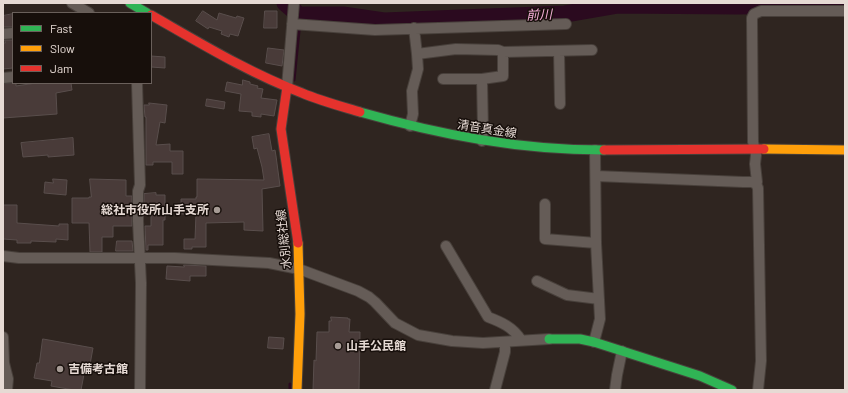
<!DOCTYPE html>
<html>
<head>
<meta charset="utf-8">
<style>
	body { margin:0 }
	#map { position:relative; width:848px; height:393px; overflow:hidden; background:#2f2520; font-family:Barlow,sans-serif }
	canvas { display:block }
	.frame { position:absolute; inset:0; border:4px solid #e6dad4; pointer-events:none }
	.legend { position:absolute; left:12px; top:12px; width:140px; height:72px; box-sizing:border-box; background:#170f0b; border:1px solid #6a605b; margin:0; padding:5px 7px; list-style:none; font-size:12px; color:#e6dad4 }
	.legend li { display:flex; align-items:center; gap:8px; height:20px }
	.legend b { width:20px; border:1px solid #6a605b }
</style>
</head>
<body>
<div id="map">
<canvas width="848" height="393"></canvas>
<div class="frame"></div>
<ul class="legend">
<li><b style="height:5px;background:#30b455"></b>Fast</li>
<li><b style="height:5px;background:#ff9f0a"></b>Slow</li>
<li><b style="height:5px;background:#e5322d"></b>Jam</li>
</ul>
</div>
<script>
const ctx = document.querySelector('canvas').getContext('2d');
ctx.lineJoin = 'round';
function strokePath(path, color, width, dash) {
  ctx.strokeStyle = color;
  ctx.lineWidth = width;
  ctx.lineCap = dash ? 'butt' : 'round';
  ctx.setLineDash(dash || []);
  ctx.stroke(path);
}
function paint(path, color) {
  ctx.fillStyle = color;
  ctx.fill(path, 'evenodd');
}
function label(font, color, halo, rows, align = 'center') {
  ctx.font = font + ' Barlow,"Noto Sans JP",sans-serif';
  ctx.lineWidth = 3;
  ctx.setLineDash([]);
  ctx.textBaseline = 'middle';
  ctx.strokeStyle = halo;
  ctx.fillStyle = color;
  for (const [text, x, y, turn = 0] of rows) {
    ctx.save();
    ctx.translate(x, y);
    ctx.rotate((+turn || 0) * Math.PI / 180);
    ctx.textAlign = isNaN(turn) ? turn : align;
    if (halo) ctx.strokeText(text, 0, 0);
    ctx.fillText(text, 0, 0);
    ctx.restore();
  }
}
strokePath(new Path2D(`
	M294 80 300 21 303 15
	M290 384V390`), '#2b0a1f', 3);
strokePath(new Path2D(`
	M285 3 299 15H343L384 21 565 14 617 5 738 6 845 4`), '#2b0a1f', 17);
const building = new Path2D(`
	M203 11 217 20 219 13 236 18 237 16 244 18 238 36 230 34 229 37 221 34 222 31 209 27 208 29 196 21Z
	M265 11H277V28H264Z
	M13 14V27H3V16Z
	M5 40H13V68L3 69V43H5Z
	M268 48 284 50 282 66 266 63Z
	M151 56 165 57V68L151 67Z
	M243 80 250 82V84L258 86 257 88 263 89 261 98 277 100 274 116 261 114V117L252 116V112L239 111 241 94 225 91 227 82 242 85Z
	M16 83V86L36 83H71L72 90 56 93 57 114 3 118V84Z
	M207 99 225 102 224 109 206 106Z
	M149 103 167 105 165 123 160 122 156 145 170 144V151H183V174H172V162H153V165H146V117H145L144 105H149Z
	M269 134 272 151 275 150 276 156 280 186 262 189 263 231 244 230V222L206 223V247H192V249H184V239H195L196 214H181V199H196V197H197V179L264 180 262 167 257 148 254 149 252 137Z
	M73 138 74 155 48 157V155L23 157 21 143Z
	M53 179 67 180 66 195 44 193 45 182 53 183Z
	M90 179 126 180V196H132V226H113V237H102V252H90L89 223H72V198H89V197H91Z
	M156 193V195H165V220H163V245H148V250H146L145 226H151V207H144V194Z
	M3 205H17V223L59 226V224H68V240L56 239V242L31 241V243H17V240L3 239Z
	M117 241H132L133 251H116Z
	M184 265 206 266V276H190V281L166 279 167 266 184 267Z
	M331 317 348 318V319H350L349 332H360L359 390H313L314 360 316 361 317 332H329V321H331Z
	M269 337 284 338 283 349 268 348Z
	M43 339 93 348 89 370 85 369 81 390H74L51 386 52 381 34 378 37 363H39Z`);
paint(building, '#493b39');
strokePath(building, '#594e4c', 1);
const street = new Path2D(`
	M72 3 89 13
	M292 24 375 30 566 24
	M414 28 417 54
	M3 34 13 33
	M559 51 560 104
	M3 78 13 77
	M443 79H482
	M137 83 140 185 138 191V221L141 283 140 390
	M287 87 294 3
	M410 126 413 114 412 91 418 69 417 54 456 49 498 50 503 52 592 50
	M482 141 483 131 482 79 503 76V52
	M596 176 743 182H752L756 184
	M545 204V239L596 243
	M446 246 488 317C501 322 513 327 521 340
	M3 256 19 258H175L269 263 299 269 358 291 369 297 375 302 395 323 418 335 452 341 483 343 549 339
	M537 281 567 295 599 299
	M3 337 4 363 8 379 7 390
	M594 342 600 319 596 243 595 150
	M495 390 505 352V342
	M615 390 617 375 622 351
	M758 390 761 361 758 188 756 184 757 182 755 164 756 155 753 142 752 18 754 14 761 11H845`);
const fast = new Path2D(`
	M130 3 147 13
	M360 112C441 135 519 150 604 150
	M549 339H580L594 342 700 376 732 390`);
const slow = new Path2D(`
	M764 149 845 150
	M297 390 300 314 298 243`);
const jam = new Path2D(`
	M151 15C200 43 249 73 302 93 321 101 340 106 360 112
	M287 87 281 129 298 243
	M604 150 764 149`);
strokePath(street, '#48403b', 12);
strokePath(fast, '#48403b', 11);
strokePath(slow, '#48403b', 11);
strokePath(jam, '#48403b', 11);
strokePath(street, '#655c57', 10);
strokePath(fast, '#30b455', 9);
strokePath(slow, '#ff9f0a', 9);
strokePath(jam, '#e5322d', 9);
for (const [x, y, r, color] of [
	[217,210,4,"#a69b95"],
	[338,346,4,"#a69b95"],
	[60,369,4,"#a69b95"]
]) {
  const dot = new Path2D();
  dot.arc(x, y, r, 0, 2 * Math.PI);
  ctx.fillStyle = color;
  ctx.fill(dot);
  strokePath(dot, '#170f0b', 1.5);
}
label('12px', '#e6dad4', '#170f0b', [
	["清音真金線",487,129,9],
	["水別総社線",284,239,-96]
]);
label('bold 12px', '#e6dad4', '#170f0b', [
	["総社市役所山手支所",209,210,"right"],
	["山手公民館",346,346],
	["吉備考古館",68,369]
], 'left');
label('italic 13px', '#f3acd6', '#170f0b', [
	["前川",539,15,-2]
]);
</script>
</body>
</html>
